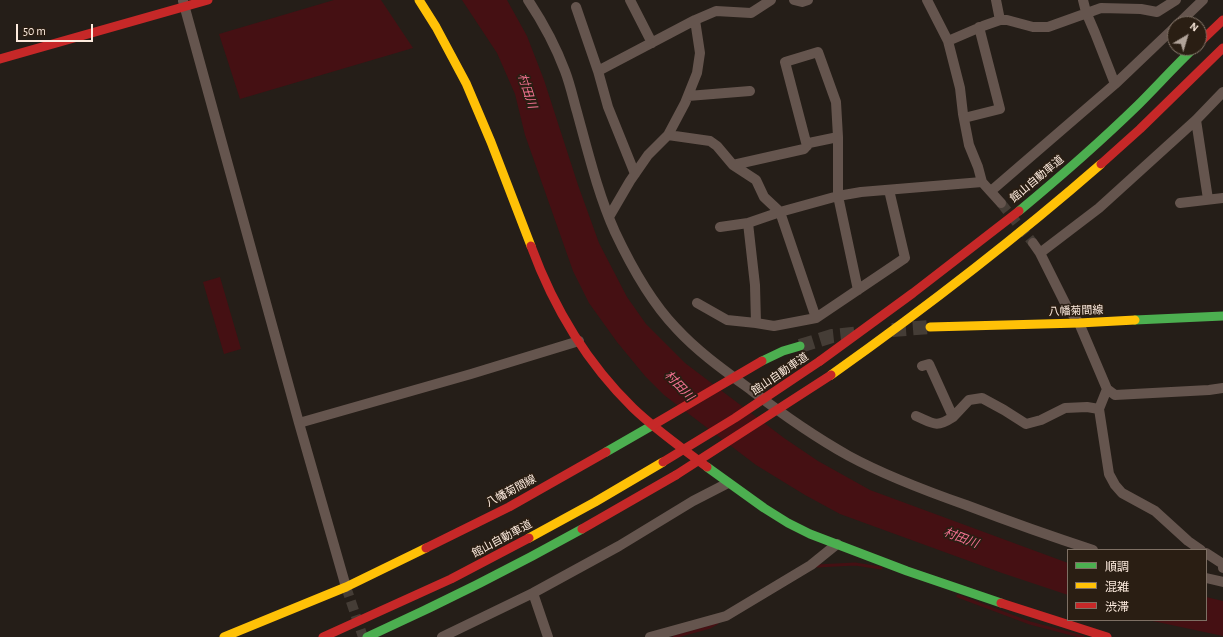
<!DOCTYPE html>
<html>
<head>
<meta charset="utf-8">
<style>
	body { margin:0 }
	#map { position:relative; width:1223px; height:637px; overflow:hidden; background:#251e18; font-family:"Alegreya Sans","Noto Sans JP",sans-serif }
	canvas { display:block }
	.legend { position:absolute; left:1067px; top:549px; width:140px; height:72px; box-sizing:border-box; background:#2a1e13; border:1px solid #7e7064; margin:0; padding:5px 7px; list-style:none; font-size:12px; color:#fdebde }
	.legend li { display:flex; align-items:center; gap:8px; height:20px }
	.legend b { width:20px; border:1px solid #7e7064 }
	.north { position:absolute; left:1167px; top:16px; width:40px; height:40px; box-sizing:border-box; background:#2a1e13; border:1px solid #7e7064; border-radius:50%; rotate:38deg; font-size:11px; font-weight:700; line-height:16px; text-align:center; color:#fdebde }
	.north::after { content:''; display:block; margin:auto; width:14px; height:18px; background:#b1a399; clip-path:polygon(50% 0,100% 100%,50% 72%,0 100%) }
	.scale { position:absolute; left:16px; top:24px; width:77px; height:18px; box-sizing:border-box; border:2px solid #fdebde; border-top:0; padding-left:5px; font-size:12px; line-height:14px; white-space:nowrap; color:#fdebde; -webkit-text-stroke:3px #2a1e13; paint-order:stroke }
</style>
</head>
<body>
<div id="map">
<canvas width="1223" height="637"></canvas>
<ul class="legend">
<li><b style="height:5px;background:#4caf50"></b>順調</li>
<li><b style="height:5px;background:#ffc107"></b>混雑</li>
<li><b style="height:5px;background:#c62828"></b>渋滞</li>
</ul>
<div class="north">N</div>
<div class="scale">50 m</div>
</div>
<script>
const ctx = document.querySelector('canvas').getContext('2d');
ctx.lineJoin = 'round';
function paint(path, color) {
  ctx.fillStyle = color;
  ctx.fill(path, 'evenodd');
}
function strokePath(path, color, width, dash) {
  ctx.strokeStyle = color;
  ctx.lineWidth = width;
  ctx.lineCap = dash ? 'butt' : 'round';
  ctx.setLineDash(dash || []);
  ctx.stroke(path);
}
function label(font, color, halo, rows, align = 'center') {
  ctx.font = font + ' "Alegreya Sans","Noto Sans JP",sans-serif';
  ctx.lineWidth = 3.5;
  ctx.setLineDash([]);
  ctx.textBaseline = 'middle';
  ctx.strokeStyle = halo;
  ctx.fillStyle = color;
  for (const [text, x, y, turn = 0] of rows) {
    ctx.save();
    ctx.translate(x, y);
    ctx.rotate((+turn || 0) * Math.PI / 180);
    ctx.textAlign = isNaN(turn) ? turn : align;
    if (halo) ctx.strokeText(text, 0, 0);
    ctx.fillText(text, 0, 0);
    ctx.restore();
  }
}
paint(new Path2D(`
	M334 0H381L413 48 240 99 219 34Z
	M462 0H507L527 36 544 80 578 185 599 243 627 297 646 324 685 363 784 438 818 461 870 490 1068 563V595L1002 573 840 514 805 495 756 465 664 395 645 376 617 342 589 303 573 271 525 135 515 94 497 53Z
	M220 277 241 349 224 354 203 282Z
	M1206 597 1223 601V636L1148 620H1206Z`), '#451013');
strokePath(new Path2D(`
	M817 566 855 564 881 568
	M958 596 1030 623 1083 637
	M674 637 710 627 717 623`), '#451013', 3);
strokePath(new Path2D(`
	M1001 203 1033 243
	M346 587 363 637`), '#453d36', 10, [10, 5]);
strokePath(new Path2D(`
	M892 330 930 327
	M800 346 832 336 860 333`), '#453d36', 14, [14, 7]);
strokePath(new Path2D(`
	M528 0C542 21 556 47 565 71 570 84 573 98 577 112 588 152 598 194 615 232 631 266 650 301 676 328 698 352 725 371 751 390 782 414 815 437 849 456 886 476 926 491 966 505 1008 521 1050 536 1093 550
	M630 0 652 43
	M794 0 802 2 808 0
	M927 0 948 41 960 88 963 114 969 145 978 167 982 182 1001 203
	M996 0 1000 20
	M1083 0 1086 12 1095 33 1115 84
	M183 1 299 423 346 587
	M576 7 598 71 608 107 635 174
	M1178 24 1203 0
	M948 41 983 26 1000 20H1007L1033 27H1048L1101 8 1141 9 1157 12 1176 0
	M598 71 695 20 716 11 751 13 771 0
	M688 96 750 91
	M964 118 1000 109 979 27
	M1196 120 1208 199
	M668 135 710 141 717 146 733 165 756 180 764 197 780 212 838 196 861 192 982 182
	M807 146 785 62 818 52 836 102 838 137V196L858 290
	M733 165 804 149 809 143 838 137
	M991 191 1115 84 1175 27
	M1180 203 1223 198
	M609 217 630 181 648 155 668 135 685 103 697 73 700 53 695 20
	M748 223 755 285 756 323
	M720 227 748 223 780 212 816 318
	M1033 243 1040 253 1067 307 1079 323 1107 389 1115 395 1209 390 1223 388
	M1040 253 1099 208 1196 120 1223 92
	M697 303 727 320 756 323 774 326 816 318 905 258 889 190
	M922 366 929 364 953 417 969 400 982 398 1004 410 1026 424 1041 420 1065 408 1087 407 1099 409
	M1107 389 1099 409 1109 474 1115 485 1122 493 1155 511 1188 541 1201 550
	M916 416C934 424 936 428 953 417
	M299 423 471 374 579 341
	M1206 553 1223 564V568
	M1206 578 1223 582
	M533 593 548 637
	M442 637 533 593 619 546 693 501 728 483
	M650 637 726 616 811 565 837 544`), '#65554e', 10);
strokePath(new Path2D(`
	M1019 211C1060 177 1100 142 1138 105 1157 86 1175 66 1194 48
	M1135 320 1223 316
	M762 361 783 351 800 346
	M606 452 653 425
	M707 467 764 508 788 523 810 534 907 571 1001 603
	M367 637C440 604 512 568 582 529`), '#4caf50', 9);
strokePath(new Path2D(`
	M419 0 436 27 466 83 491 142 531 246
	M930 327 1079 323 1135 320
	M831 375C924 309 1015 239 1101 164
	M529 538 595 502 663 462
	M224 637 346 587 426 548`), '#ffc107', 9);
strokePath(new Path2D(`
	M1199 43 1223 20
	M0 59 208 0
	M1101 164 1140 129 1223 48
	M531 246C553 306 587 363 633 408 656 430 682 448 707 467
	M820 361 913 293 1019 211
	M582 529 676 475
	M426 548 509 507 606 452
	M1001 603 1107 637
	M323 637 451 579 529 538`), '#c62828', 9);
strokePath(new Path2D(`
	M653 425 762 361
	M663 462 735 418 820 361
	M676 475 831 375`), '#c62828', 9);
label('11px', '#fdebde', '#2a1e13', [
	["館山自動車道",1037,179,-40],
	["八幡菊間線",1076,311,-2],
	["館山自動車道",780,374,-34],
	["八幡菊間線",511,491,-28],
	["館山自動車道",502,539,-28]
]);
label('italic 12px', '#f67393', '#2a1e13', [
	["村田川",527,91,72],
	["村田川",679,386,46],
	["村田川",961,538,21]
]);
</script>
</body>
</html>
